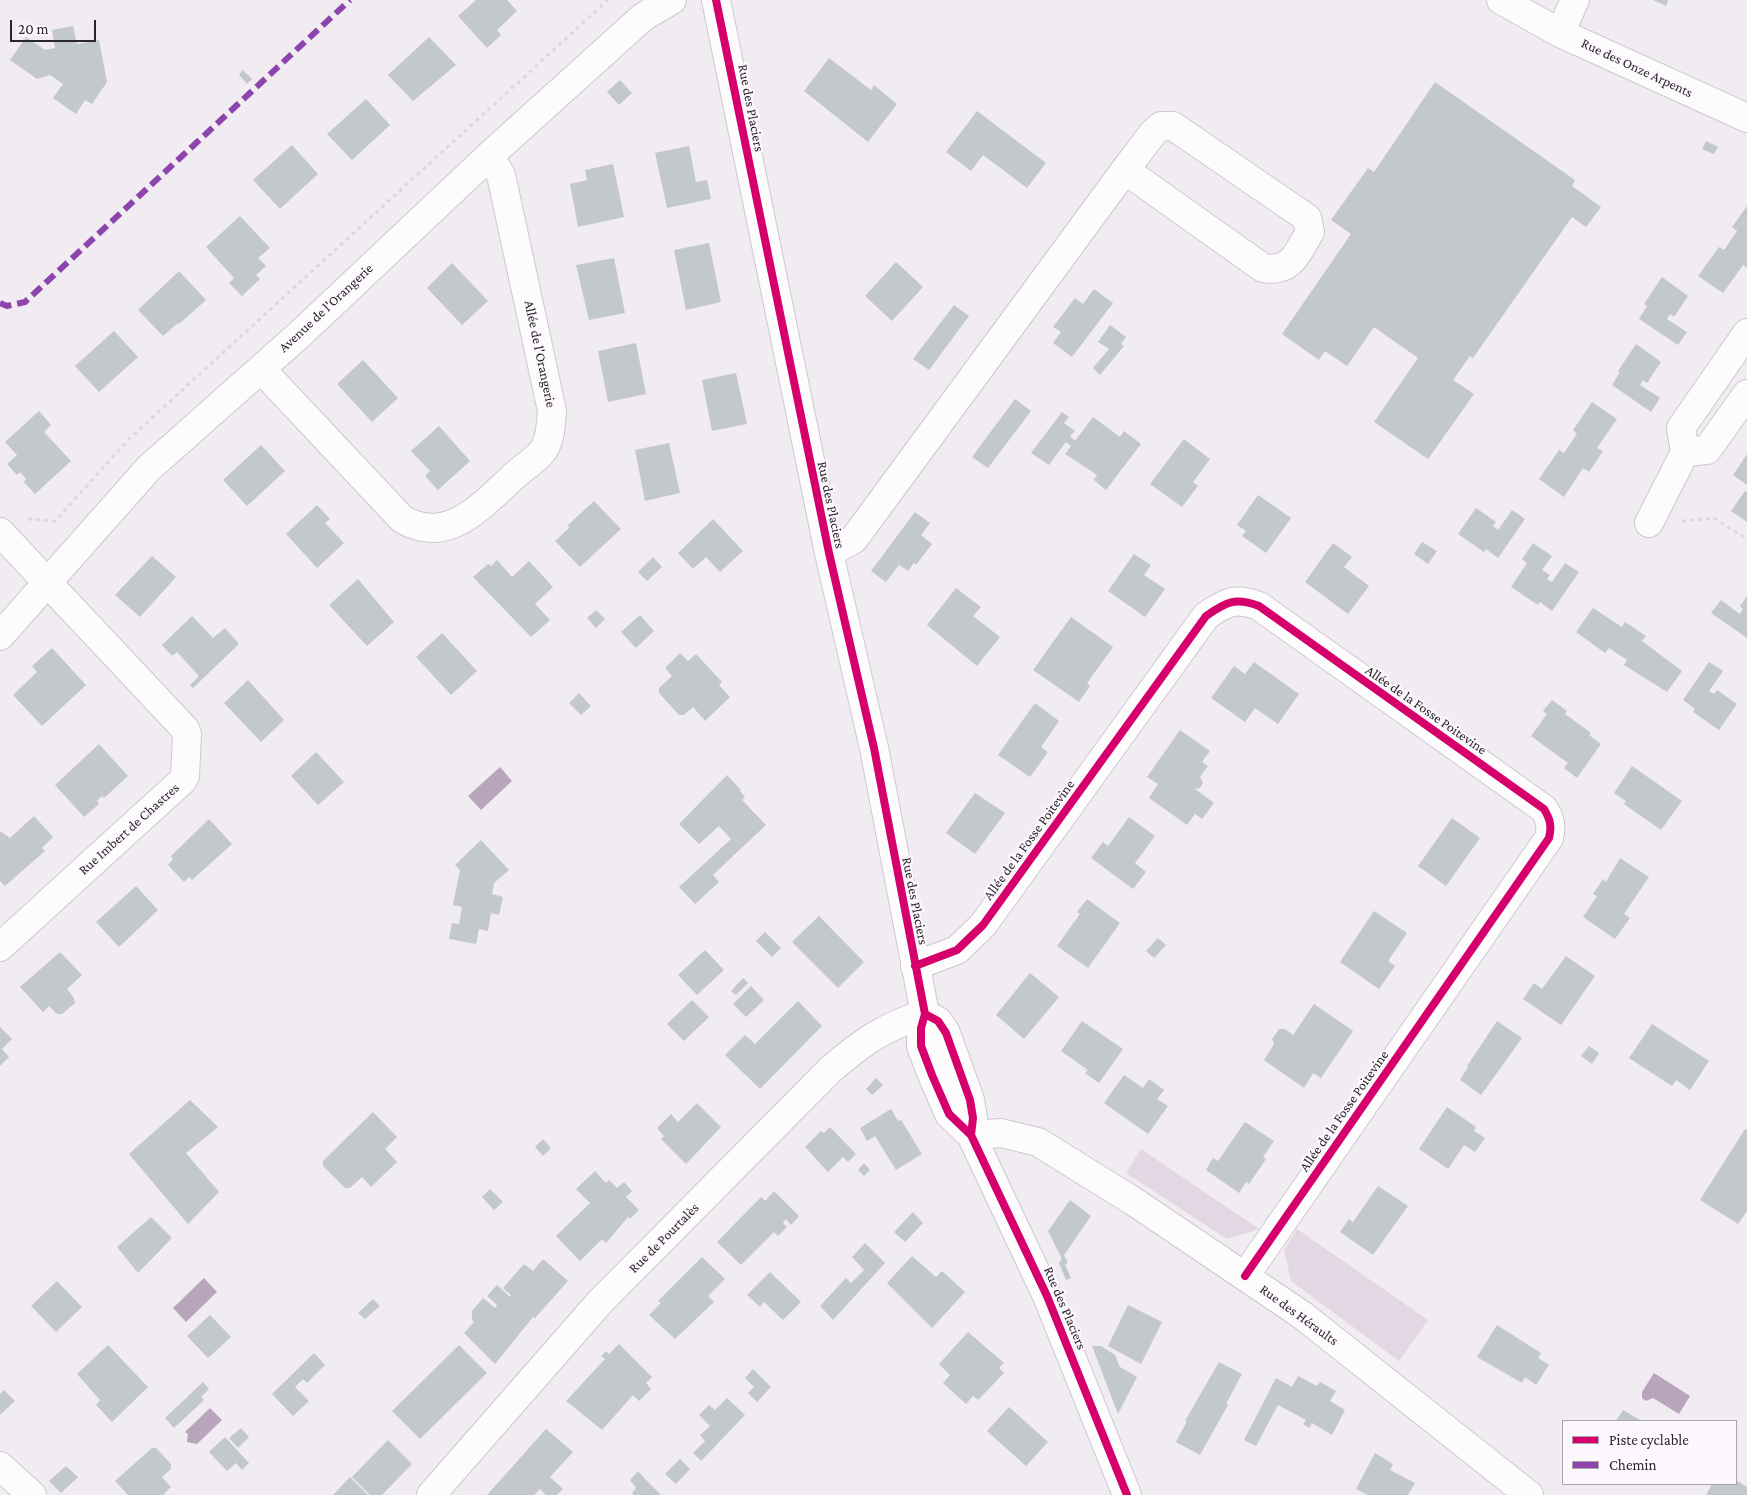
<!DOCTYPE html>
<html>
<head>
<meta charset="utf-8">
<style>
	body { margin:0 }
	#map { position:relative; width:1747px; height:1495px; overflow:hidden; background:#f1ebf2; font-family:"Crimson Pro",serif }
	canvas { display:block }
	.legend { position:absolute; left:1562px; top:1420px; width:175px; height:65px; box-sizing:border-box; background:#fdf8fd; border:1px solid #a8a4a9; margin:0; padding:6px 9px; list-style:none; font-size:15px; color:#29252a }
	.legend li { display:flex; align-items:center; gap:10px; height:25px }
	.legend b { width:25px; border:1px solid #a8a4a9 }
	.scale { position:absolute; left:10px; top:20px; width:86px; height:22px; box-sizing:border-box; border:2px solid #29252a; border-top:0; padding-left:6px; font-size:15px; line-height:18px; white-space:nowrap; color:#29252a; -webkit-text-stroke:4px #fdf8fd; paint-order:stroke }
</style>
</head>
<body>
<div id="map">
<canvas width="1747" height="1495"></canvas>
<ul class="legend">
<li><b style="height:6px;background:#d6006c"></b>Piste cyclable</li>
<li><b style="height:6px;background:#8e44ad"></b>Chemin</li>
</ul>
<div class="scale">20 m</div>
</div>
<script>
const ctx = document.querySelector('canvas').getContext('2d');
ctx.lineJoin = 'round';
function paint(path, color) {
  ctx.fillStyle = color;
  ctx.fill(path, 'evenodd');
}
function strokePath(path, color, width, dash) {
  ctx.strokeStyle = color;
  ctx.lineWidth = width;
  ctx.lineCap = dash ? 'butt' : 'round';
  ctx.setLineDash(dash || []);
  ctx.stroke(path);
}
function label(font, color, halo, rows, align = 'center') {
  ctx.font = font + ' "Crimson Pro",serif';
  ctx.lineWidth = 4.5;
  ctx.setLineDash([]);
  ctx.textBaseline = 'middle';
  ctx.strokeStyle = halo;
  ctx.fillStyle = color;
  for (const [text, x, y, turn = 0] of rows) {
    ctx.save();
    ctx.translate(x, y);
    ctx.rotate((+turn || 0) * Math.PI / 180);
    ctx.textAlign = isNaN(turn) ? turn : align;
    if (halo) ctx.strokeText(text, 0, 0);
    ctx.fillText(text, 0, 0);
    ctx.restore();
  }
}
paint(new Path2D(`
	M1141 1149 1259 1229 1227 1239 1126 1173Z
	M1297 1229 1428 1320 1399 1361 1291 1281 1284 1250Z`), '#e3d7e4');
paint(new Path2D(`
	M500 767 512 781 481 810 468 796Z
	M204 1278 217 1292 186 1322 173 1308Z
	M1654 1373 1690 1396 1679 1414 1653 1398 1646 1401 1642 1398V1392Z
	M210 1408 222 1420 197 1444 187 1442 188 1434 185 1432Z`), '#b8a4bb');
paint(new Path2D(`
	M476 0H507L517 11 497 30 501 35 487 48 458 16Z
	M1653 0H1668L1666 6Z
	M73 26 77 44 99 40 107 82 92 104 85 100 76 114 53 98 63 84 50 75 37 79 10 60 26 37 45 50 55 48 52 30Z
	M429 37 456 65 413 101 388 75Z
	M829 58 871 90 874 85 897 104 868 142 804 91Z
	M243 70 252 79 247 84 239 75Z
	M620 80 632 93 619 105 607 92Z
	M1435 82 1575 180 1572 186 1601 207 1586 227 1572 217 1473 358 1470 356 1453 380 1474 394 1428 459 1374 422 1418 358 1374 327 1347 366 1325 351 1319 360 1282 334 1351 234 1331 220 1368 168 1374 172Z
	M366 99 390 125 352 160 327 134Z
	M977 111 1046 163 1027 188 983 155 971 171 946 152Z
	M1706 141 1718 147 1714 154 1702 149Z
	M292 145 318 174 280 209 253 180Z
	M689 146 696 182 707 180 711 199 667 208 655 153Z
	M613 164 624 217 578 227 570 184 587 180 585 170Z
	M1747 206V268L1743 265 1723 293 1698 276 1719 247 1724 250 1737 231 1732 227Z
	M240 216 270 248 258 258 266 266 256 275 260 279 242 296 229 283 234 278 206 247Z
	M709 243 721 302 686 310 674 250Z
	M614 258 625 313 589 320 576 265Z
	M896 262 923 287 892 321 865 296Z
	M452 263 488 301 462 325 427 288Z
	M179 271 206 300 179 324 178 323 163 336 138 310Z
	M1662 277 1688 296 1674 317 1670 314 1667 319 1687 332 1678 345 1639 319 1647 306 1644 304Z
	M1094 289 1113 303 1072 357 1053 343 1061 332 1053 327 1075 298 1083 304Z
	M954 305 969 316 929 370 913 359Z
	M1110 325 1126 337 1121 344 1124 346 1100 375 1093 368 1109 349 1098 342Z
	M114 331 138 357 99 392 75 366Z
	M636 343 646 394 608 402 598 351Z
	M1636 344 1661 362 1647 383 1643 380 1640 385 1660 398 1651 412 1612 385 1620 372 1618 371Z
	M363 360 398 398 372 422 337 384Z
	M736 373 747 424 712 431 702 380Z
	M1015 399 1031 411 988 468 972 457Z
	M1592 402 1617 419 1597 448 1603 451 1589 472 1583 468 1564 497 1539 479 1559 450 1564 453 1577 434 1573 430Z
	M39 411 51 425 44 432 71 461 35 494 24 482 26 479 20 472 17 475 7 464 17 455 5 442Z
	M1062 412 1069 417 1064 423 1075 431 1070 436 1075 441 1093 417 1120 437 1124 431 1141 444 1106 490 1094 480 1097 475 1065 454 1071 446 1066 442 1049 465 1031 453Z
	M439 426 470 461 438 490 425 476 430 471 411 451Z
	M1184 439 1210 459 1193 482 1198 486 1182 507 1150 484Z
	M669 443 680 493 645 501 635 450Z
	M261 445 285 471 247 506 223 480Z
	M1747 454V485L1733 475Z
	M1745 491 1747 492V522L1731 511Z
	M1258 495 1291 518 1266 553 1242 536 1246 531 1237 525Z
	M594 501 621 529 580 567 555 541 569 528 568 525Z
	M317 505 330 519 325 523 344 543 317 568 286 534Z
	M1476 508 1496 522 1493 526 1498 530 1512 510 1525 519 1498 558 1486 549 1484 552 1458 534Z
	M915 512 930 523 921 535 932 544 916 565 914 563 908 571 899 565 886 582 871 571Z
	M713 519 743 551 720 572 706 557 693 569 678 553Z
	M1422 542 1437 551 1428 564 1414 554Z
	M1333 543 1352 557 1344 567 1369 586 1348 614 1305 582Z
	M1533 543 1552 556 1542 570 1550 575 1547 579 1552 582 1565 563 1579 572 1552 611 1540 602 1538 605 1511 587 1527 563 1522 559Z
	M1134 554 1151 565 1144 575 1165 589 1145 617 1108 591Z
	M152 556 176 577 140 617 115 595Z
	M653 557 662 567 647 581 638 572Z
	M497 560 512 577 529 561 553 587 535 604 550 620 531 637 473 577 488 564 491 566Z
	M358 579 394 622 367 646 329 605Z
	M956 588 981 607 973 616 1000 637 977 666 927 625Z
	M1747 596V638L1711 613 1721 600 1740 614 1743 609 1740 606Z
	M1593 608 1622 627 1625 622 1646 636 1642 641 1682 671 1667 692 1624 665 1627 660 1609 648 1605 653 1576 632Z
	M596 610 605 619 596 628 587 618Z
	M640 615 654 631 636 648 621 632Z
	M192 616 213 638 225 628 239 644 193 688 190 685 199 676 177 652 172 656 162 645Z
	M1071 617 1113 647 1087 683 1090 686 1079 702 1033 670Z
	M442 633 477 671 451 695 416 657Z
	M52 648 86 685 42 726 13 695 37 672 32 666Z
	M680 653 688 661 696 654 722 682 719 685 730 697 705 721 693 707 684 715H679L659 693V688L672 676 665 668Z
	M1254 662 1299 694 1278 724 1255 708 1245 722 1211 698 1234 666 1245 674Z
	M1709 662 1723 671 1709 691 1714 694 1717 690 1737 704 1719 730 1693 712 1695 709 1683 700Z
	M248 680 284 720 261 742 224 703Z
	M579 693 591 706 581 715 569 703Z
	M1552 700 1567 711 1565 714 1591 733 1589 735 1601 744 1577 778 1564 768 1568 763 1531 736 1547 714 1543 711Z
	M1035 703 1059 721 1041 747 1048 752 1030 777 998 755Z
	M1180 730 1210 751 1202 762 1208 766 1200 777 1203 783 1200 788 1195 789 1214 803 1202 819 1195 814 1187 825 1149 798 1158 784 1147 777Z
	M99 744 128 776 104 798 102 796 97 801 99 804 84 817 55 785Z
	M316 752 344 782 318 805 291 776Z
	M1632 766 1682 801 1661 830 1624 804 1626 801 1614 793Z
	M727 775 741 790 740 791 745 797 742 800 766 825 734 855 733 853V856L713 875 719 882 695 904 679 887 731 839 719 826 699 844 679 824Z
	M975 793 1005 813 975 854 946 833Z
	M34 816 53 837 42 848 45 851 5 886 0 881V831L10 838Z
	M1129 817 1155 836 1135 863 1146 872 1133 889 1091 858 1103 842 1108 846Z
	M1452 818 1480 838 1446 886 1418 866Z
	M209 819 232 844 192 880 189 877 184 882 168 865 173 859 171 856Z
	M481 840 509 870 494 883 492 894 503 897 499 915 491 913 488 931 479 929 476 944 449 939 452 923 459 924 462 907 453 905 460 870 455 865Z
	M1620 858 1649 877 1624 914 1630 918 1615 939 1583 917 1597 896 1593 894 1603 879 1606 882Z
	M136 886 158 910 119 947 96 922Z
	M1087 899 1120 923 1088 968 1057 946 1080 914 1077 912Z
	M1374 911 1407 933 1388 961 1395 966 1379 989 1340 962Z
	M819 916 864 962 838 988 792 942Z
	M765 932 781 948 772 957 756 941Z
	M1158 938 1166 945 1154 958 1146 951Z
	M705 950 724 970 697 995 678 975Z
	M60 952 82 975 67 989 74 998 75 1003 62 1014H57L49 1006 43 1012 20 987Z
	M1566 956 1595 976 1561 1025 1523 999 1534 983 1542 989Z
	M1030 973 1059 997 1024 1039 996 1015Z
	M743 978 748 983 736 995 731 991Z
	M751 986 764 1000 746 1017 733 1004Z
	M692 1000 709 1017 684 1041 667 1024Z
	M798 1001 822 1026 760 1089 725 1055 745 1035 755 1044Z
	M1314 1004 1353 1031 1321 1078 1313 1073 1304 1088 1264 1060 1274 1044 1272 1039 1279 1029H1285L1293 1035Z
	M1082 1021 1123 1049 1099 1083 1085 1073 1088 1070 1061 1051Z
	M1497 1021 1522 1038 1481 1095 1460 1080 1468 1067 1467 1066Z
	M1652 1024 1709 1061 1690 1090 1676 1080 1672 1086 1629 1058Z
	M0 1027 12 1039 2 1049 9 1057 0 1066Z
	M1589 1046 1599 1053 1592 1064 1581 1056Z
	M1124 1075 1143 1088 1149 1079 1164 1090 1157 1099 1168 1106 1148 1134 1104 1103Z
	M876 1078 883 1085 872 1095 866 1089Z
	M190 1100 218 1127 186 1153 219 1192 188 1224 129 1154Z
	M697 1103 721 1127 686 1164 661 1139 664 1136 657 1128 671 1114 678 1122Z
	M1447 1107 1476 1127 1474 1131 1485 1138 1475 1152 1464 1145 1448 1169 1419 1149Z
	M891 1109 898 1121 901 1120 922 1154 896 1170 875 1136 867 1141 860 1128Z
	M373 1112 397 1137 385 1149 397 1162 371 1187 362 1177 350 1188H345L323 1166V1161Z
	M1245 1122 1274 1141 1263 1157 1266 1159 1249 1184 1246 1182 1239 1193 1206 1170 1213 1158 1218 1161Z
	M830 1127 856 1154 848 1162 843 1157 828 1172 805 1147 821 1131 824 1133Z
	M1745 1129 1747 1130V1211L1738 1224 1700 1200Z
	M543 1139 551 1148 543 1156 535 1147Z
	M864 1163 870 1170 864 1176 858 1170Z
	M595 1171 606 1183 609 1180 617 1188 624 1182 632 1191 626 1197 639 1210 630 1219 628 1217 606 1243 602 1239 580 1261 556 1236 590 1203 576 1189Z
	M1378 1186 1408 1206 1373 1255 1340 1232 1349 1219 1353 1222Z
	M490 1189 503 1202 494 1210 482 1197Z
	M774 1191 799 1216 791 1225 786 1219 783 1223 787 1227 778 1236 774 1232 741 1265 717 1242 761 1197 765 1201Z
	M1070 1200 1091 1216 1064 1255 1068 1263 1065 1264 1071 1278 1066 1280 1059 1263 1062 1259 1048 1231Z
	M913 1212 923 1223 905 1242 894 1232Z
	M151 1217 172 1238 138 1273 117 1247Z
	M865 1243 885 1263 833 1320 820 1306 846 1278 851 1283 864 1270 852 1257Z
	M912 1256 936 1277 942 1271 965 1292 932 1328 887 1283Z
	M702 1257 725 1279 708 1296 714 1302 675 1339 649 1315 661 1303 658 1301Z
	M543 1259 568 1281 535 1318 533 1317 495 1364 464 1333 474 1322 472 1320V1311L483 1298 495 1308 497 1305 487 1296 497 1285 510 1297 511 1295 503 1288 524 1264 533 1271Z
	M770 1272 801 1302 783 1320 764 1302 760 1307 747 1295Z
	M57 1281 82 1307 56 1332 31 1306Z
	M373 1299 380 1306 365 1319 358 1313Z
	M1128 1305 1162 1322 1141 1364 1108 1346Z
	M210 1315 231 1337 208 1358 187 1336Z
	M1497 1325 1541 1353 1538 1358 1549 1365 1536 1385 1525 1377 1522 1383 1477 1357Z
	M968 1332 1004 1363 999 1368 1004 1373 978 1400 973 1396 966 1404 943 1383 950 1375 939 1364Z
	M619 1344 652 1377 646 1383 651 1389 639 1401 633 1395 602 1430 566 1401 605 1359 601 1356 606 1351 609 1354Z
	M108 1345 148 1387 112 1422 96 1405 100 1400 77 1374Z
	M459 1345 487 1373 420 1439 392 1411Z
	M1092 1346H1101L1115 1355 1120 1367 1137 1377 1118 1414Z
	M314 1353 325 1365 307 1383 303 1379 295 1387 309 1401 293 1416 272 1394Z
	M1219 1362 1242 1374 1226 1404 1228 1405 1200 1455 1176 1442 1187 1421H1185Z
	M753 1369 771 1387 757 1402 748 1393 754 1387 745 1378Z
	M1298 1376 1317 1386 1320 1382 1336 1391 1330 1401 1345 1410 1332 1435 1312 1423 1309 1428 1303 1424 1306 1420 1278 1405 1256 1446 1244 1440 1276 1378 1292 1387Z
	M203 1382 209 1389 201 1397 204 1400 174 1428 165 1418Z
	M4 1390 15 1401 0 1415V1394Z
	M727 1398 745 1415 701 1461 693 1453 705 1441 700 1435 710 1426 699 1415 709 1405 715 1410Z
	M1009 1407 1048 1442 1026 1466 987 1431Z
	M1623 1410 1642 1421H1616Z
	M241 1428 249 1437 238 1448 229 1438Z
	M546 1429 573 1452 550 1477 563 1489 557 1495H546L540 1489 534 1495H487Z
	M225 1437 249 1463 242 1470 236 1463 227 1471 209 1452Z
	M388 1440 412 1464 382 1495H370L352 1477Z
	M152 1448H156L171 1464V1469L162 1477 171 1487 163 1495H128L115 1481Z
	M1375 1453 1393 1464 1390 1470 1415 1483 1408 1495H1368L1356 1489Z
	M680 1459 690 1469 676 1484 665 1474Z
	M66 1466 78 1477 61 1493 49 1481Z
	M638 1471 645 1479 661 1495H634L632 1493 636 1488 630 1480Z
	M350 1477 368 1495H333Z
	M1736 1480 1747 1487V1495H1706L1712 1484H1736Z`), '#c2c8cb');
const minor = new Path2D(`
	M716 0 829 553 874 748 925 1014 921 1028V1046L932 1075 949 1114 971 1135 1047 1296 1127 1495
	M1501 0 1560 33
	M1575 0 1560 33 1747 118
	M1747 333 1681 428 1685 452 1707 450 1747 394
	M261 369 402 519C448 546 481 506 513 477 522 468 538 459 544 449 551 438 551 423 552 411L501 175 489 156
	M1649 523 1685 452
	M0 532 185 729 187 734 185 776 182 781 0 947
	M829 553 854 539 1125 170 1153 133 1161 126H1173L1307 218 1310 232C1297 253 1292 273 1263 268L1125 170
	M0 636 149 468 299 335 489 156 643 17 672 0
	M915 966 957 950 983 925 1206 616C1226 602 1235 597 1259 606L1544 809C1550 819 1552 826 1549 838L1245 1276
	M925 1014 938 1021 946 1033 970 1100 973 1118 971 1135
	M971 1135 1001 1133 1038 1142 1133 1201 1302 1315 1529 1495
	M0 1466 32 1495
	M431 1495 600 1302 830 1070C861 1043 885 1026 925 1014`);
strokePath(minor, '#ccc8cd', 30);
strokePath(new Path2D(`
	M28 519 55 521 130 438 608 0
	M1682 521 1714 518 1747 539`), '#dcd9dc', 3, [4, 4]);
strokePath(minor, '#fdfcfd', 28);
strokePath(new Path2D(`
	M0 303 7 306 25 302 350 0`), '#8e44ad', 6, [12, 6]);
strokePath(new Path2D(`
	M716 0 829 553 874 748 925 1014 921 1028V1046L932 1075 949 1114 971 1135 1047 1296 1127 1495
	M915 966 957 950 983 925 1206 616C1226 602 1235 597 1259 606L1544 809C1550 819 1552 826 1549 838L1245 1276
	M925 1014 938 1021 946 1033 970 1100 973 1118 971 1135`), '#d6006c', 8);
label('14px', '#29252a', '#fdf8fd', [
	["Rue des Onze Arpents",1637,68,25],
	["Rue des Placiers",751,108,79],
	["Avenue de l'Orangerie",326,308,-43],
	["Allée de l'Orangerie",540,354,78],
	["Rue des Placiers",831,505,78],
	["Allée de la Fosse Poitevine",1426,710,35],
	["Rue Imbert de Chastres",129,829,-42],
	["Allée de la Fosse Poitevine",1029,840,-54],
	["Rue des Placiers",915,901,79],
	["Allée de la Fosse Poitevine",1344,1111,-55],
	["Rue de Pourtalès",664,1238,-45],
	["Rue des Placiers",1065,1308,67],
	["Rue des Héraults",1299,1315,36]
]);
</script>
</body>
</html>
